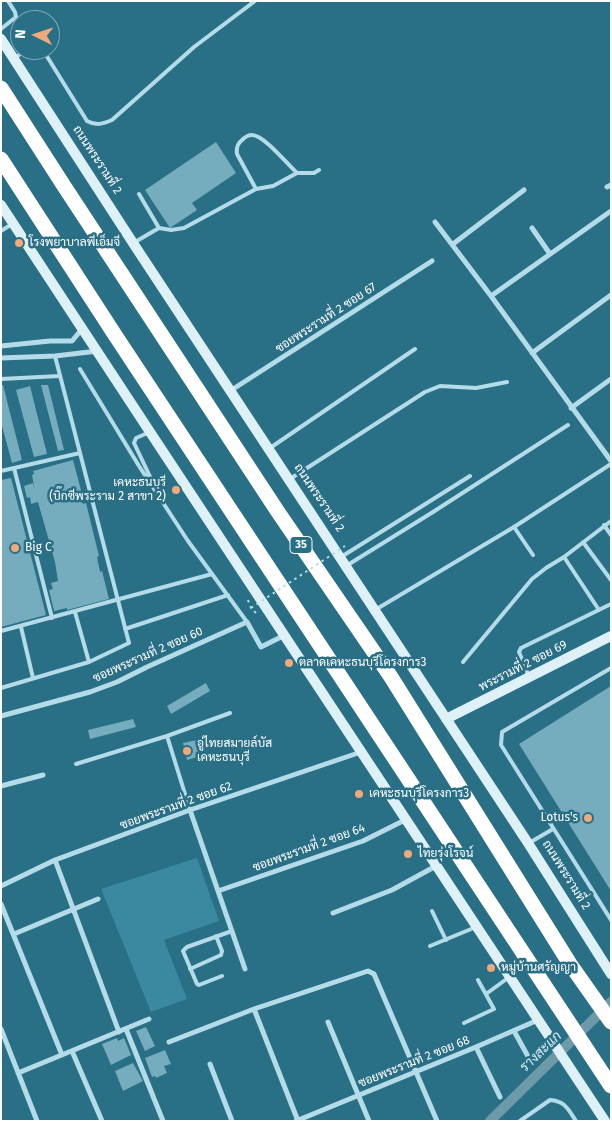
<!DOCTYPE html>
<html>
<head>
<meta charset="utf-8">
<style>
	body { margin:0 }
	#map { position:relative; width:612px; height:1122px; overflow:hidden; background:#296f86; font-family:"Fira Sans",sans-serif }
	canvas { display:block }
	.frame { position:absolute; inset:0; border:2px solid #fff; pointer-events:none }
	.north { position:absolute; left:10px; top:10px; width:50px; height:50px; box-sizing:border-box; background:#296f86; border:1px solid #7fa9b6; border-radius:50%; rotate:274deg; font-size:14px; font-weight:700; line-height:20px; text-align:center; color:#fff }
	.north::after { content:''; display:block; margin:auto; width:18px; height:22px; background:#efa97b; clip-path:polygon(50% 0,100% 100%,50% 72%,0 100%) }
</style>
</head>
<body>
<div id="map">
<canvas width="612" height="1122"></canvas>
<div class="frame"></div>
<div class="north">N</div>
</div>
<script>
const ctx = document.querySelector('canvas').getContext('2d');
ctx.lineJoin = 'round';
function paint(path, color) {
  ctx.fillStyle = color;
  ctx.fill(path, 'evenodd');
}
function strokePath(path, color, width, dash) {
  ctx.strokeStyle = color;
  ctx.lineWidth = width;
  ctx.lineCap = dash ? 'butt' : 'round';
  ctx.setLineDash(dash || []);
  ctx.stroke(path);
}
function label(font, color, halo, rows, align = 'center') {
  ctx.font = font + ' "Fira Sans",Sarabun,sans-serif';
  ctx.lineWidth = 5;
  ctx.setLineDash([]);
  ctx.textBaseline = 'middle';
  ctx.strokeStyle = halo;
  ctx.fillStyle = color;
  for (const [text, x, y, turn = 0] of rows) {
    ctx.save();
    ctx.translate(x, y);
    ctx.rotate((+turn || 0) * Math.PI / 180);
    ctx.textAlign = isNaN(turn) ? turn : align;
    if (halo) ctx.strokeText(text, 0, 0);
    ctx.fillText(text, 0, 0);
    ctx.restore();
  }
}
paint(new Path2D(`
	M197 858 219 921 164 940 187 999 151 1012 101 889Z`), '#3b89a1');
strokePath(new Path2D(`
	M490 1121 611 1002`), '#6c9aa8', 10);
paint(new Path2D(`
	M216 142 236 173 192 203 197 210 170 228 145 190Z
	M1 385H3L22 460 12 463 1 422Z
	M41 385H48L64 450 58 451Z
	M30 386 47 454 34 457 16 390Z
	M73 460 82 494 80 495 83 504 86 503 99 556 97 557 100 572 102 571 109 599 67 610V608L54 611 49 590 53 589 51 583 58 581 55 562 38 502 31 504 30 497 27 498 24 486 33 483 35 491 32 475 34 474 33 471Z
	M11 478 46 615 1 627V480Z
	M206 683 210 691 171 714 167 706Z
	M611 686V891L519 744Z
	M133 719 136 727 90 739 88 730Z
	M197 740 201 756 187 760 183 743Z
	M146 1027 155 1046 145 1051 136 1031Z
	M117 1038 118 1041 124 1038 131 1055 111 1065 102 1044Z
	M165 1050 171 1064 164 1066 167 1073 156 1078 155 1076 152 1077 145 1058Z
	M133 1063 143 1081 123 1091 115 1071Z`), '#75acbe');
strokePath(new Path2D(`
	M248 600 251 608 258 615`), '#b4dce8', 2, [2.5, 4]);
strokePath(new Path2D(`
	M1 29 16 17 15 12 8 1
	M43 50 87 121C96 126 103 124 112 120L194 47 255 1
	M14 59 25 50
	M256 189 237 154C236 148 237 144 242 140 244 138 248 135 252 135 264 135 288 165 297 173
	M139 194 159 228
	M1 231 12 224
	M135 242 159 228 171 230 184 228 256 189 273 186 297 173H314L319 170
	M80 369 139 466 188 541 247 622
	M1 379 59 376
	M150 432 136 438 134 443 154 485
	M270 448 415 349
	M14 468 52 618
	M1 471 80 453
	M290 479 425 392 440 386 476 388 507 382
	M604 525 611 535
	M514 527 533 555
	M583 542 611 580
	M341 557 470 476
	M564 557 599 610
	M346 566 433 512 568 425
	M375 610 514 527 611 464
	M75 612 89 662
	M21 627 33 678
	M125 629 228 595
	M1 631 212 574
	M463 662 532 579 546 568 564 557 611 521
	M611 668 502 732 501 745 611 920
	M529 677 519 652 521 648 611 604
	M1 688 89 662 129 643 55 356
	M167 736 190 810
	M76 764 167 736 230 713
	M529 843 553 829
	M432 911 446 940
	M430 946 476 927
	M190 969 221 955 222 951 216 936
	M222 976 199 985 197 984 183 951 187 947 232 931
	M486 994 508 978
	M464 1023 494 1009 478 980
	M520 1121 550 1100C565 1101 568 1109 576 1121`), '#b4dce8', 4);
strokePath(new Path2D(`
	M607 187 611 185
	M435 222 491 296 611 461
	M532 228 550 254
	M453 244 524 190
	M491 296 611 211
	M1 346 50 341H72L82 329
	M532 353 611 295
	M1 358 55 356 98 351
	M230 391 432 261
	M571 408 611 379
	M1 716 90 692 117 682 147 667 247 622 261 647 285 635
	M1 786 43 775
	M190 810 245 969
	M55 860 119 1032
	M1 886 55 860 190 810 361 752
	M218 891 363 841 405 820
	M1 904 62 1055
	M333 913 392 890 436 866
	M14 934 98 899
	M254 1009 298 1121
	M328 1022 369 1121
	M1 1029 37 1121
	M126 1029 163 1121
	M514 1031 530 1060
	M169 1042 254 1009 368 971 374 974 437 1121
	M476 1047 500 1097
	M72 1051 102 1121
	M210 1064 232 1121
	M18 1073 149 1019
	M296 1121 476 1047 538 1020`), '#b4dce8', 5);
strokePath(new Path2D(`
	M1 39 133 243 528 843 611 974
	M1 205 150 432 605 1121
	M446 719 611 636`), '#def1f7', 10);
strokePath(new Path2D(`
	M1 88 64 186 278 512 391 677 570 964 611 1022
	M1 159 115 335 611 1086`), '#fff', 15);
strokePath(new Path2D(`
	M251 608 345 546`), '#b4dce8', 2, [2.5, 4]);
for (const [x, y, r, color] of [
	[19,243,5,"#efa97b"],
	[176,490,5,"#efa97b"],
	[15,548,5,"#efa97b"],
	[289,663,5,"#efa97b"],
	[187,751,5,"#efa97b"],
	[359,794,5,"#efa97b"],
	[588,818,5,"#efa97b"],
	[408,854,5,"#efa97b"],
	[491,968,5,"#efa97b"]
]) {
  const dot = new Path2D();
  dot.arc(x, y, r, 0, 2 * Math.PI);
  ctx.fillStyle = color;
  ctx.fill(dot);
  strokePath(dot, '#296f86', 2);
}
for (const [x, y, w] of [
	[301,545,22]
]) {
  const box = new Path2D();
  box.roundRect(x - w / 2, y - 8.5, w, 17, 4);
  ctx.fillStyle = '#296f86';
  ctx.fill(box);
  strokePath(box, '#fff', 1);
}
label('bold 11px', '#fff', null, [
	["35",301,545]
]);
label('12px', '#fff', '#296f86', [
	["ถนนพระรามที่ 2",97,160,57],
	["ซอยพระรามที่ 2 ซอย 67",326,318,-33],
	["ถนนพระรามที่ 2",319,498,56],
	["ซอยพระรามที่ 2 ซอย 60",148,655,-24],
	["พระรามที่ 2 ซอย 69",523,666,-27],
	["ซอยพระรามที่ 2 ซอย 62",176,806,-20],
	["ซอยพระรามที่ 2 ซอย 64",309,848,-20],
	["ถนนพระรามที่ 2",566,875,58],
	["ซอยพระรามที่ 2 ซอย 68",414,1062,-22]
]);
label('12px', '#fff', '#296f86', [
	["โรงพยาบาลพีเอ็มจี",29,243],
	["เคหะธนบุรี",166,483,"right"],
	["(บิ๊กซีพระราม 2 สาขา 2)",166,497,"right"],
	["Big C",25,548],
	["ตลาดเคหะธนบุรีโครงการ3",299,663],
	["อู่ไทยสมายล์บัส",197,744],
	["เคหะธนบุรี",197,758],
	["เคหะธนบุรีโครงการ3",369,794],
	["Lotus's",578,818,"right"],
	["ไทยรุ่งโรจน์",418,854],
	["หมู่บ้านศรัญญา",501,968]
], 'left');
label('italic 14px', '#d0ebf3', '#296f86', [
	["รางสะแก",541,1052,-44]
]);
</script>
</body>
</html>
